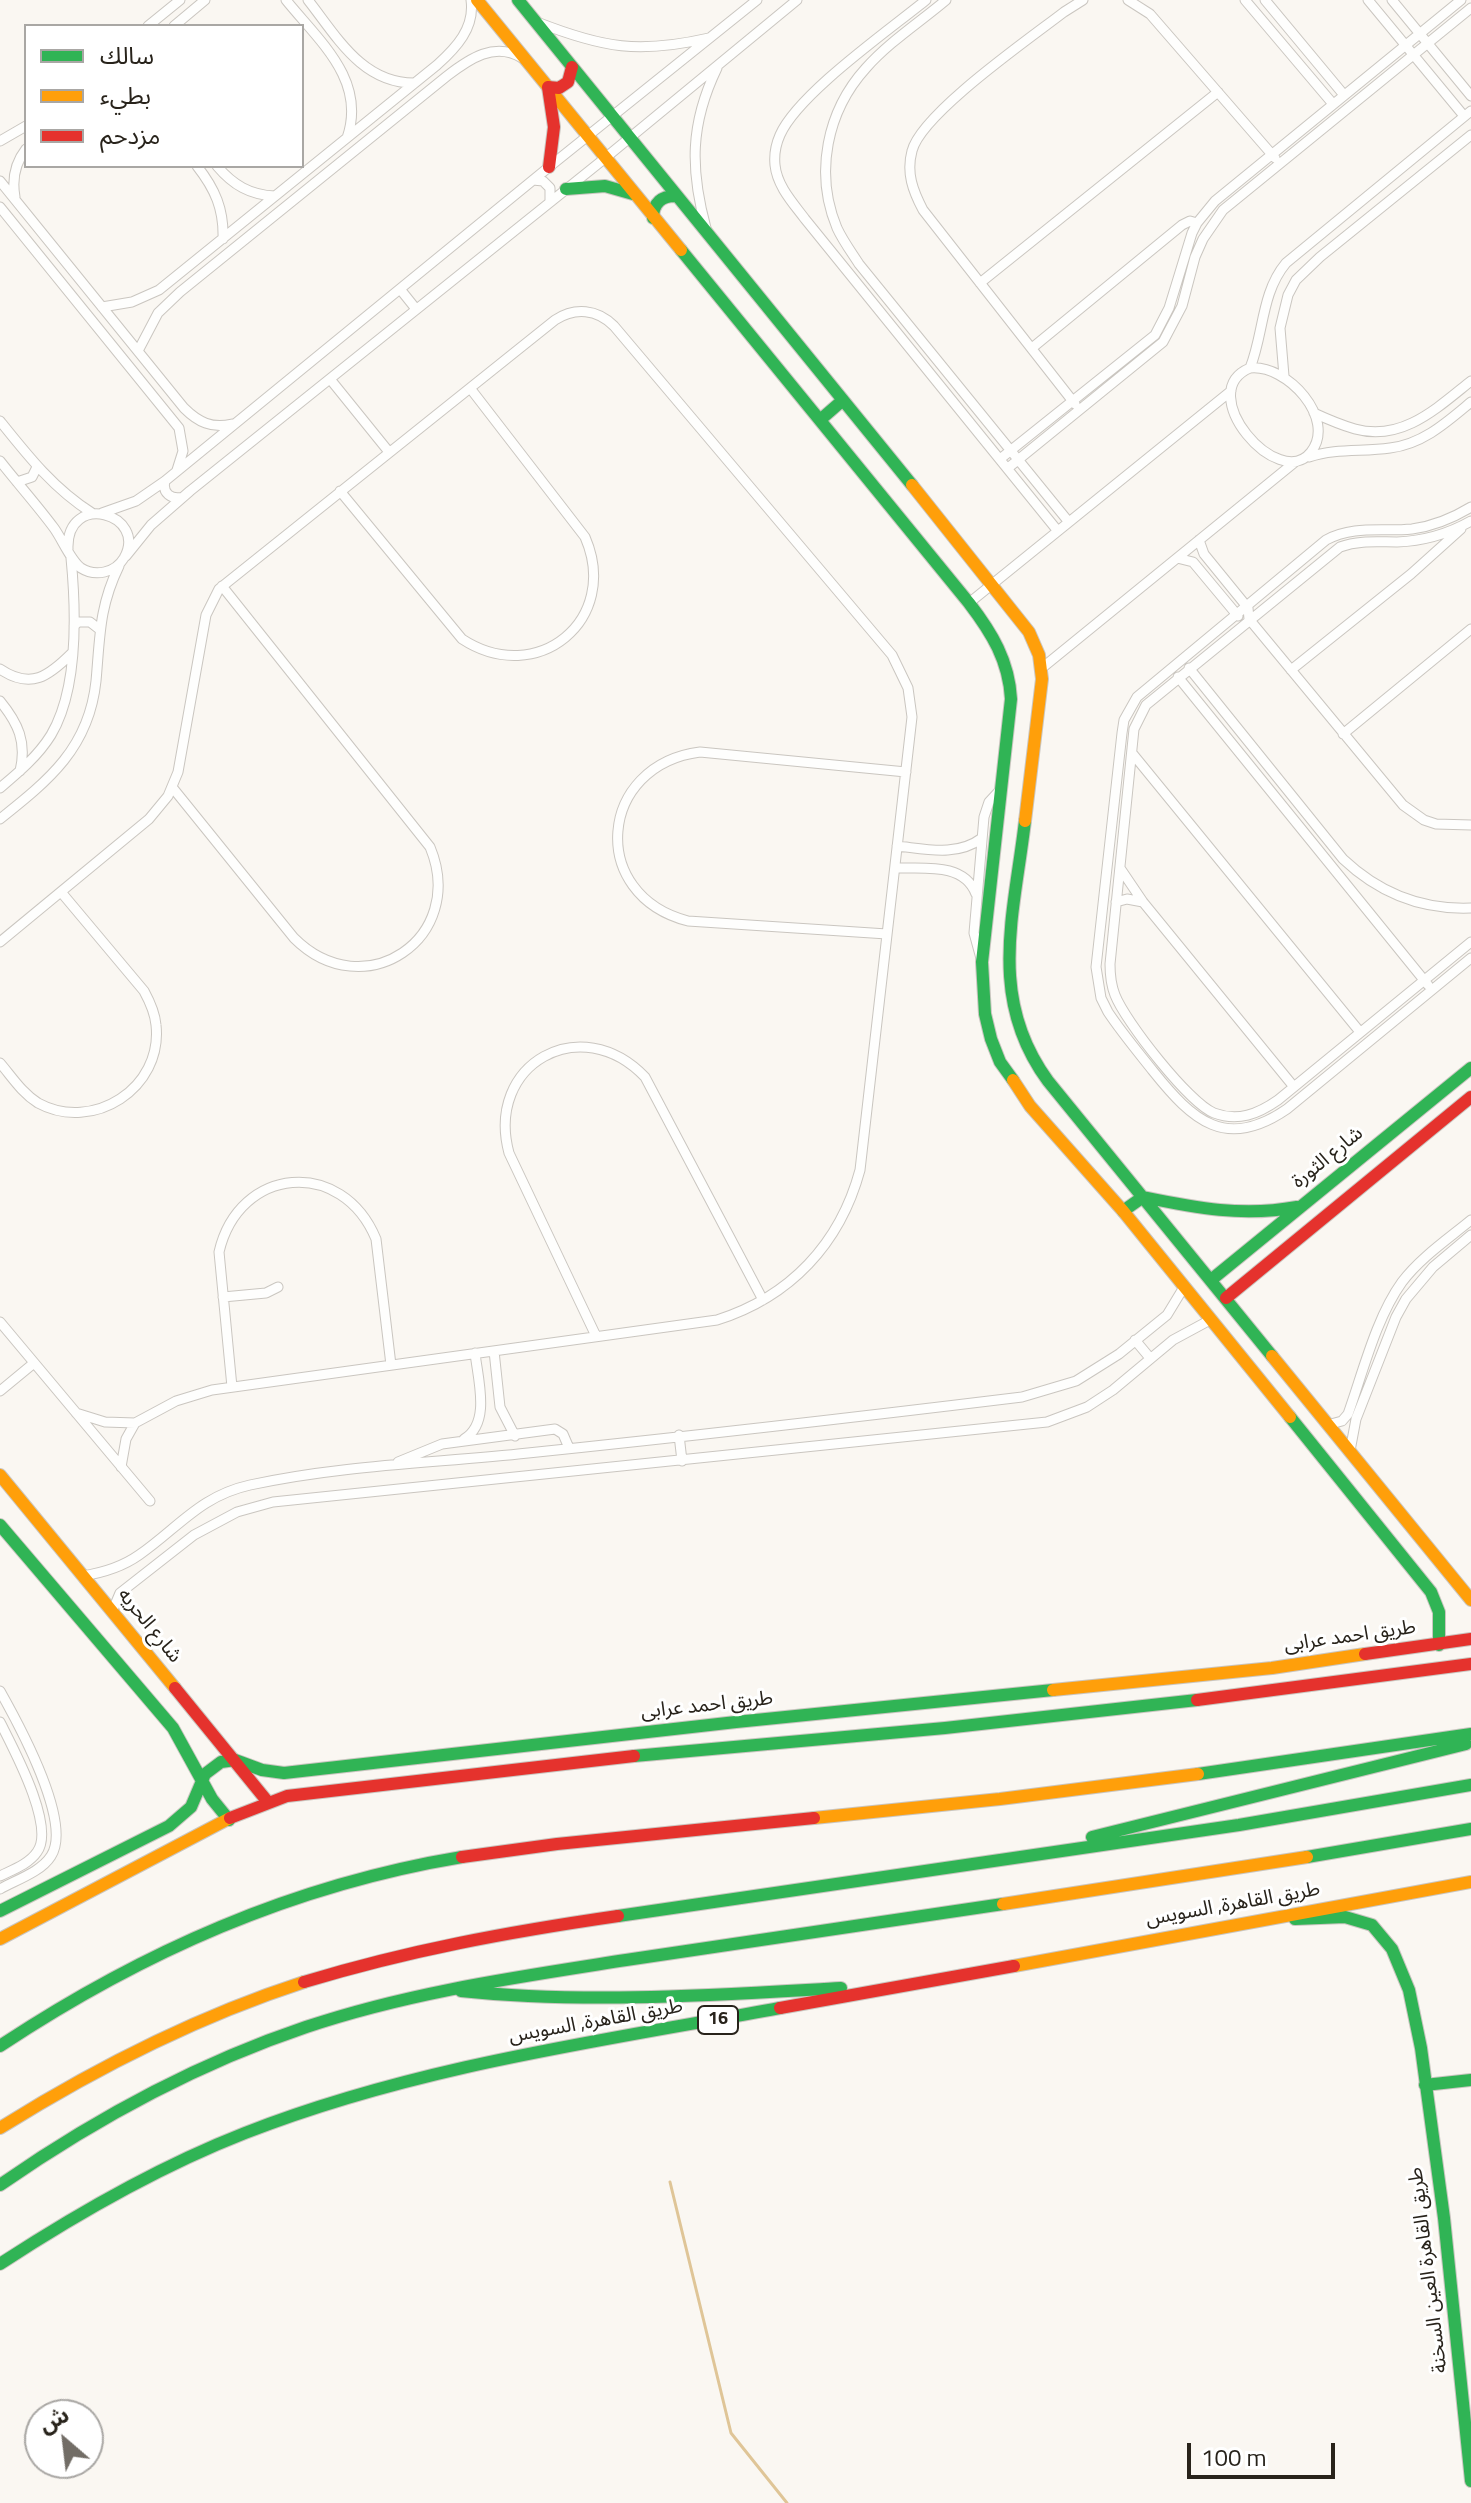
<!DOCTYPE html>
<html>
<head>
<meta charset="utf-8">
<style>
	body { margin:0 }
	#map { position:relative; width:1471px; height:2503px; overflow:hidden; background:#faf7f2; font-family:"Titillium Web","Noto Sans Arabic",sans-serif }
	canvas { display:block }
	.legend { position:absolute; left:24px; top:24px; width:280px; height:144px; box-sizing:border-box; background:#fff; border:2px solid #a9a7a4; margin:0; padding:10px 14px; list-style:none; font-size:24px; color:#28231b }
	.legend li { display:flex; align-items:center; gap:16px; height:40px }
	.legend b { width:40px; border:2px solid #a9a7a4 }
	.north { position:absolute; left:24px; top:2399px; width:80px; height:80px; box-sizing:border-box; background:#fff; border:2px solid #a9a7a4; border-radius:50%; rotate:332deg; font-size:22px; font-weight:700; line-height:32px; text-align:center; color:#28231b }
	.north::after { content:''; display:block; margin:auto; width:28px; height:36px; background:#726d66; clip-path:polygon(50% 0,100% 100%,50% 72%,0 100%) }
	.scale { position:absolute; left:1187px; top:2443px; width:148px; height:36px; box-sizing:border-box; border:4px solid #28231b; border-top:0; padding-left:10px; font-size:24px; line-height:28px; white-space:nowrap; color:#28231b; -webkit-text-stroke:6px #fff; paint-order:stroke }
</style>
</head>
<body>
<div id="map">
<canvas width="1471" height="2503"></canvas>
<ul class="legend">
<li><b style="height:10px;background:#30b455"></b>سالك</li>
<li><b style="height:10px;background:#ff9f0a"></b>بطيء</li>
<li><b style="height:10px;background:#e5322d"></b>مزدحم</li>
</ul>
<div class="north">ش</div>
<div class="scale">100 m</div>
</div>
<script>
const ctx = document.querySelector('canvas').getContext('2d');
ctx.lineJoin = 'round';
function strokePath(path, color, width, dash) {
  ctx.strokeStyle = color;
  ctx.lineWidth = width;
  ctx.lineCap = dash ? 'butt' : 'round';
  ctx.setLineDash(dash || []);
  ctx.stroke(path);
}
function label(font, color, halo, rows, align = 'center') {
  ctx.font = font + ' "Titillium Web","Noto Sans Arabic",sans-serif';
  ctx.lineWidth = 6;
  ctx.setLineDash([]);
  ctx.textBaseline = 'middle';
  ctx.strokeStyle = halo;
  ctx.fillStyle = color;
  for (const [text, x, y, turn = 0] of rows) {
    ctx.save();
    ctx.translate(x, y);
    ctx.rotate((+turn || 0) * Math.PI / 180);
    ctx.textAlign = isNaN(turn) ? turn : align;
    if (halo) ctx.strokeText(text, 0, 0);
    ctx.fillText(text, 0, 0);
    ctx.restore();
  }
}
strokePath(new Path2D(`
	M670 2182 731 2433 787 2503`), '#dfc597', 3);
const street = new Path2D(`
	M286 0C319 41 367 80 347 138
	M308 0C337 37 362 83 414 83
	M926 0C888 31 798 94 780 135 776 144 774 155 775 165 777 186 793 203 805 219L1057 530
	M946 0C920 22 889 42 866 68 827 111 814 173 837 228 843 241 852 253 859 264L1068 521
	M1128 0 1150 14 1275 158
	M1245 0 1333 104
	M1265 0 1344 95
	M1368 0 1464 116
	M1392 0 1471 96
	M537 22C603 48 639 54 709 38
	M148 26 180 0
	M174 26 205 0
	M0 141 26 126
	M197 166C215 189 224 209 223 239
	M217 166C233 185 250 195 275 196
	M533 180 543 181 550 188V201
	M0 181 184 408C198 422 212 429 232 424
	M15 197C12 180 15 163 26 149
	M0 207 179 428 183 451 177 470
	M706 228C690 169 690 124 717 68
	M980 283 1218 92
	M400 289 416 309
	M102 307 132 302 159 290 437 65C456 48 475 28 471 0
	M1032 348 1182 225 1190 221 1197 223
	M138 351 158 313 180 292 447 76C469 59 495 41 522 58
	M1250 368C1264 333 1261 293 1286 263L1471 111
	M1250 368C1287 364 1337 419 1311 452 1279 493 1192 392 1250 368Z
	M1284 376 1280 328 1288 295 1296 280 1320 257 1471 135
	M330 379 389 452
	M1075 404 923 210C913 191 906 173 912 151 921 114 1029 39 1064 12L1083 0
	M1314 413C1327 419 1341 425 1355 429 1402 442 1437 408 1471 381
	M0 421C28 456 54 489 92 513
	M1309 457C1336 448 1363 452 1390 448 1423 444 1447 422 1471 402
	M1000 459 1155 335 1169 308 1192 233 1197 223 1215 201 1461 0
	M0 461C18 484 37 505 54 528 62 539 71 561 81 568 95 577 115 573 124 558 149 514 66 490 68 549
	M1008 468 1163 342 1182 306 1195 257 1203 239 1223 210 1471 8
	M165 481C162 493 171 500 183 497
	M17 482 32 477 37 467
	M340 491 462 639C537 688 621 620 585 537L470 388
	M1471 507C1453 518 1434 526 1412 529 1382 532 1354 525 1326 540L1137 697 1124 720 1122 733 1096 967 1101 998 1108 1012C1122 1033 1138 1052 1153 1071 1193 1121 1226 1151 1287 1109L1471 958
	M102 513 136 501 165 481 549 167 757 0
	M1471 521C1448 534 1423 541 1397 542 1377 542 1359 540 1340 547L1146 705 1134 729 1110 964C1110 975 1111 985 1115 995 1125 1021 1189 1103 1214 1113 1238 1122 1258 1114 1278 1100L1471 942
	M1199 540 1204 554 1248 608 1249 619 1403 805 1424 820 1436 824 1471 825
	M126 556 151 525 190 491 604 159 797 0
	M1177 558 1193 562 1238 616
	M969 603 1231 391
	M74 626 78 622H90L99 629
	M1042 668 1295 462
	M1189 668 1343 859C1379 893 1421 910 1471 908
	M0 669C31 690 49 676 72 653
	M1291 670 1411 574 1461 529
	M1178 677 1428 985
	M0 701C18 723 27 742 20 771
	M1343 734 1471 629
	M1132 753 1360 1032
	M172 787 294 938C364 1008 468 938 430 847L222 586
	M0 788C19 772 38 756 51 735 79 688 76 610 71 558
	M0 819C49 780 89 748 96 681 100 637 99 607 119 566
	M897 846C926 849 957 857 982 838
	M895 868C923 869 964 862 976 894
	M1120 868 1143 902 1294 1087
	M1116 902 1127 899 1143 902
	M887 934 688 921C587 895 598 765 700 752L906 772
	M0 942 149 819 168 796 178 772 206 615 219 589 555 320C575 307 597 309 614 326L892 655 908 688 912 717 860 1170C840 1244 790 1297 717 1320L212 1390 176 1401 135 1423 105 1422 76 1413
	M982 962 974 933 984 817 989 802 1001 789
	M0 1063C12 1077 22 1093 38 1103 93 1133 163 1088 156 1025 155 1013 150 1002 144 991L61 892
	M223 1297 266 1293 278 1287
	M0 1322 150 1501
	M596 1336 509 1153C485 1064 581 1010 645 1077L763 1300
	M1135 1340 1150 1358
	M494 1351 500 1407 515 1436
	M232 1387 219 1252C239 1166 342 1157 376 1239L391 1365
	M0 1391 34 1363
	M1327 1425 1342 1421 1348 1414C1363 1372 1376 1318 1402 1282 1420 1258 1448 1239 1471 1220
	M679 1435 682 1461
	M464 1439C491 1423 478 1380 475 1353
	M1350 1451 1356 1419 1396 1317 1406 1299 1433 1267 1471 1235
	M398 1462 442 1444 555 1429 563 1434 569 1448
	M121 1467 126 1439 135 1423
	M82 1576C102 1573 122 1567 139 1555 178 1528 200 1496 250 1485 341 1465 436 1463 528 1453 693 1436 858 1417 1022 1397L1076 1381 1119 1354 1167 1315 1184 1287
	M112 1612 120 1593 194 1535 237 1512 273 1502 1047 1422 1087 1407 1113 1390 1173 1340 1210 1320
	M0 1691C18 1723 73 1823 51 1856 41 1872 16 1880 0 1889
	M0 1722C13 1748 56 1827 37 1852 29 1864 12 1870 0 1876`);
const fast = new Path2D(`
	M518 0 912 485
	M566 189 605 186 633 194
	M653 218C653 203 662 195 677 196
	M681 250 969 603C992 633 1009 661 1011 699L982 962 985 1014 991 1039 1000 1062 1013 1080
	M820 420 843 400
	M1025 821C1014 915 987 998 1048 1081L1272 1356
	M1123 1211 1143 1197C1196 1208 1243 1217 1297 1207
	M1211 1280 1471 1068
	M1290 1417 1431 1592 1439 1612V1645
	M0 1525 173 1728 212 1799 229 1820
	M634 1756 945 1728 1197 1700
	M1198 1774 1471 1734
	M1092 1837 1466 1744
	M1307 1857 1471 1829
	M0 1911 169 1826 191 1807 205 1774 221 1762 235 1760 262 1770 284 1773 736 1722 1053 1690
	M618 1916 1239 1825 1471 1785
	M1295 1919 1345 1917 1372 1925 1392 1949 1409 1990 1421 2048 1444 2218 1471 2481
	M461 1991C587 2004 715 1995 841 1988
	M0 2046C142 1952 293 1885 462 1857
	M1425 2085 1471 2080
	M0 2185C95 2119 196 2064 306 2027 410 1992 518 1977 626 1960 751 1941 877 1923 1003 1904
	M0 2264C78 2213 158 2167 245 2133 416 2066 600 2041 780 2008`);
const slow = new Path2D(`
	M477 0 681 250
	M912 485 1029 632 1039 655 1042 679 1025 821
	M1013 1080 1030 1106 1123 1211 1290 1417
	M1272 1356 1471 1600
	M0 1475 175 1688
	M1053 1690 1272 1668 1365 1654
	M814 1818 1000 1799 1198 1774
	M1003 1904 1307 1857
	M0 1939 230 1818
	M1014 1966 1471 1882
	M0 2128C96 2068 196 2017 304 1982`);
const jam = new Path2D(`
	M549 167 554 127 548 87 559 88 568 82 572 67
	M1226 1298 1471 1097
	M1365 1654 1471 1639
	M175 1688 267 1801
	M1197 1700 1471 1664
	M230 1818 287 1796 634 1756
	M462 1857 557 1844 814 1818
	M304 1982C410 1950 508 1932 618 1916
	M780 2008 1014 1966`);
strokePath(street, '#cac6c0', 11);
strokePath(fast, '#cac6c0', 14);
strokePath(slow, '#cac6c0', 14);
strokePath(jam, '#cac6c0', 14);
strokePath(street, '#fefefd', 9);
strokePath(fast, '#30b455', 12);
strokePath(slow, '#ff9f0a', 12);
strokePath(jam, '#e5322d', 12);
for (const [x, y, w] of [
	[718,2020,40]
]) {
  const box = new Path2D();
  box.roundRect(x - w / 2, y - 14, w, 28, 6);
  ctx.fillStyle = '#fff';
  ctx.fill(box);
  strokePath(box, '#28231b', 2);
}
label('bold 18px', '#28231b', null, [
	["16",718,2020]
]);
label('20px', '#28231b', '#fff', [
	["شارع الثورة",1328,1158,-39],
	["شارع الحريه",149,1626,51],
	["طريق احمد عرابى",1350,1637,-8],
	["طريق احمد عرابى",707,1706,-6],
	["طريق القاهرة, السويس",1233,1905,-10],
	["طريق القاهرة, السويس",596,2022,-10],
	["طريق القاهرة العين السخنة",1429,2270,-97]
]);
</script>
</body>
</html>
